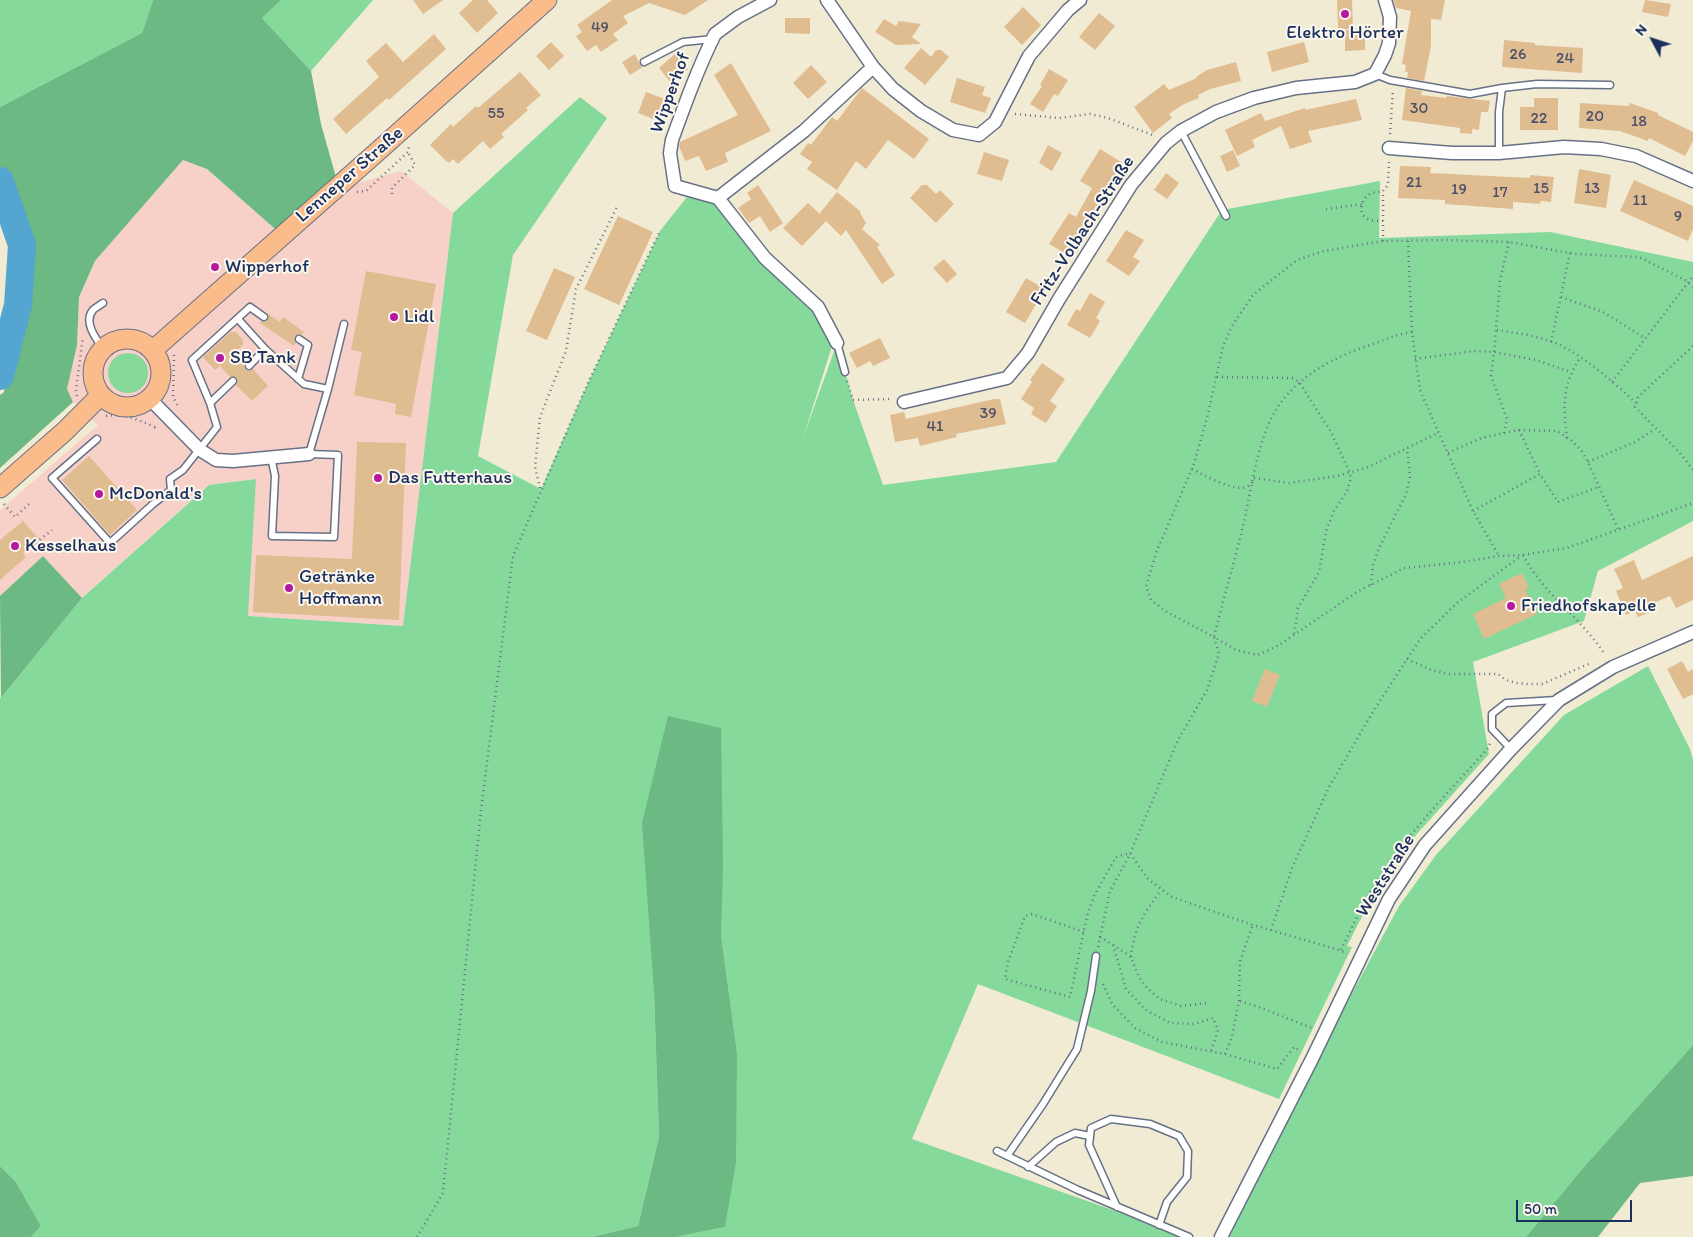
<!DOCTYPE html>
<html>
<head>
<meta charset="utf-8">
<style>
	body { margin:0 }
	#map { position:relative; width:1693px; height:1237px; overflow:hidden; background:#f1ebd3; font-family:Itim,sans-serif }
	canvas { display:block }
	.north { position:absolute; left:1628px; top:15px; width:50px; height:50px; -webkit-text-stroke:4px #fbf7ec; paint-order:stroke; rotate:310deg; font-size:14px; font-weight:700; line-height:20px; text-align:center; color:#1b2f5e }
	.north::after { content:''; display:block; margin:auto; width:18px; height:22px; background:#1b2f5e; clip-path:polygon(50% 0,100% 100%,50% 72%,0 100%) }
	.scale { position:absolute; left:1516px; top:1200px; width:116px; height:22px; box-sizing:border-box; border:2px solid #1b2f5e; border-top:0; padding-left:6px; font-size:15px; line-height:18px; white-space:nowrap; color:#1b2f5e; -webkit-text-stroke:4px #fbf7ec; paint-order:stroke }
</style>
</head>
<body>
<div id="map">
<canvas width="1693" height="1237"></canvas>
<div class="north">N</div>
<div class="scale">50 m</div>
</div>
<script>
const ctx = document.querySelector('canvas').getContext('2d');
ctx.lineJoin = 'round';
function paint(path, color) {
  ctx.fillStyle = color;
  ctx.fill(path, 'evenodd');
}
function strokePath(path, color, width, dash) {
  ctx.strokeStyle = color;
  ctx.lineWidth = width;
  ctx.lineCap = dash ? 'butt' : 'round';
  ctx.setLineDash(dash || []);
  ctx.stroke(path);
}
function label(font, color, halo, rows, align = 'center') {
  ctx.font = font + ' Itim,sans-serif';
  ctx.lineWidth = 4;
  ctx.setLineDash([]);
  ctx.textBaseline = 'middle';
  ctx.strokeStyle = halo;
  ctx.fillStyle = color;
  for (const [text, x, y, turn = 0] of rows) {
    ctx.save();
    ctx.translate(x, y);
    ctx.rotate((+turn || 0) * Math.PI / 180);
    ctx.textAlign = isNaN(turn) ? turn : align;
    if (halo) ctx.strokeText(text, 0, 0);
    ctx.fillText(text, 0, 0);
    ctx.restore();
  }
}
paint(new Path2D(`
	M183 160 207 169 282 235 339 188 401 171 453 213 403 626 247 616 256 479 208 485 82 598 43 556 0 596V510L98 425 73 402 67 389 77 345 79 297 95 261Z`), '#f7d1c8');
paint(new Path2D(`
	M0 0H153L142 33 0 107Z
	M281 0H373L311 71 262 18Z
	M580 97 607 118 513 255 478 456 541 489 587 385 660 231 687 197 715 203 761 263 815 314 832 346 803 438 837 343 853 400 883 485 1056 462 1222 210 1380 181 1379 238 1550 232 1693 262V521L1598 571 1584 621 1473 662 1489 754 1416 835 1374 893 1347 946 1352 947 1279 1099 978 984 912 1139 1189 1237H676L725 1227 737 1052 721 935 654 992 659 1137 638 1226 591 1237H31L41 1226 16 1182 0 1166V697L1 698 82 598 209 485 256 479 248 616 403 626 453 213Z
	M108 373a20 20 0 1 1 40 0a20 20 0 1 1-40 0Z
	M1648 666 1690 749 1693 760V1045L1582 1169 1526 1237H1221L1399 906 1436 855 1564 715Z`), '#85d99b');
paint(new Path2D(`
	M153 0H281L262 18 311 71 321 124 339 188 282 235 207 169 183 160 95 261 79 297 77 345 67 389 73 402 0 468V395L4 392 21 294 20 231 0 181V107L142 33Z
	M43 556 82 598 1 698 0 596Z
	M668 716 721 728 723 864 721 935 737 1052 736 1162 725 1227 676 1237H591L638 1226 659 1137 654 992 642 823Z
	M1693 1045V1176L1640 1183 1598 1237H1526L1582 1169Z
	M0 1166 16 1182 41 1226 31 1237H0Z`), '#6cb983');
strokePath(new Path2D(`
	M0 181 22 245 18 305 0 376`), '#54a5cf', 28);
paint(new Path2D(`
	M413 0H443L423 14Z
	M473 0H487L498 13 477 33 459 13Z
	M612 0H708L685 15 649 3 623 16 628 23 613 34 618 40 601 52 596 45 587 51 576 36 582 32 577 25Z
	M1337 0H1352L1353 29H1338Z
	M1393 0H1445L1441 20 1431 19V46L1424 81 1407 78 1408 72H1405L1406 65 1402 64 1411 11 1396 8Z
	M1645 0 1671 4 1668 17 1642 12Z
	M1023 7 1041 25 1022 45 1004 27Z
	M1099 13 1115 26 1095 50 1079 37Z
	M785 18H810V34L785 33Z
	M884 19 896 26 899 21 921 24 912 37 921 44 896 45 875 32Z
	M1365 29V50L1345 51V30Z
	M434 34 446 49 389 100 387 98 346 134 333 119 379 77 366 61 386 43 403 62Z
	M1504 40 1535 43V45L1583 48 1582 73 1502 67Z
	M551 42 564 56 549 70 536 56Z
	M1304 42 1309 62 1272 72 1267 52Z
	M921 48 931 57 936 50H941L949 57 925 85 904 68Z
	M635 54 640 65 643 67 630 75 622 62Z
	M675 54 688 69 671 83 659 68Z
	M1236 62 1241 81 1210 89 1198 95 1199 98 1182 105 1169 114 1172 118 1153 133 1134 107 1164 84 1169 90 1197 78 1196 77 1207 70Z
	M731 63 771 131 725 153 728 162 706 171 699 156 685 161 679 146 680 142 738 115 714 75Z
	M811 65 827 82 808 99 793 83Z
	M1049 69 1068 80 1058 96 1054 94 1043 112 1030 104 1042 86 1040 85Z
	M520 72 541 95 526 108 528 110 501 134 504 137 490 149 483 141 458 164 453 159 449 163 446 161 430 145 451 124 453 127 476 106 478 108Z
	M957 78 985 87 982 95 991 98 985 113 950 102Z
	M862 88 929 139 914 159 888 140 866 169 856 161 837 190 807 169 812 162 800 154 808 143 811 145 832 117 837 121Z
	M1406 88 1422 91 1421 95 1446 98 1447 96 1490 101 1488 112H1481L1479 130 1472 129V134L1460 133V128L1402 120Z
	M646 92 667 100 659 121 638 113Z
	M1534 98H1558V130H1520V107H1534Z
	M1356 99 1362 120 1308 131 1312 142 1290 149 1281 126 1252 140 1255 147 1237 156 1225 130 1261 113 1265 121 1305 108V110Z
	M1580 103 1629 106 1630 103 1658 113V115L1693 132V141L1685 156 1649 138 1648 141 1620 131 1579 128Z
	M1048 145 1062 153 1052 171 1039 163Z
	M1100 149 1123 163 1098 208 1096 206 1075 239 1077 241 1068 255 1049 244 1069 213 1076 217 1092 188 1080 181Z
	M1233 150 1240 166 1227 172 1220 156Z
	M984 152 1009 160 1002 181 977 174Z
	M1400 166 1431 167 1430 173 1530 178V175L1554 177 1551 202 1541 201 1540 204 1513 202V209L1445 204V200L1398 198Z
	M1579 169 1611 175 1606 208 1574 203Z
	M1166 173 1179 183 1167 199 1154 190Z
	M1634 180 1693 206V229L1688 241 1620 211Z
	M758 185 783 223 770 232 760 216 749 223 738 208 751 199 747 193Z
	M922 185H927L936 194 940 190 954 204 936 223 910 198Z
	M837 192 861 212 860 213 866 223 862 229 880 245 877 247 895 275 882 284 846 230 841 236 826 221 802 246 783 228 808 203 821 215 820 213Z
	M618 216 653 232 619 305 584 289Z
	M1126 230 1144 240 1133 257 1140 261 1129 276 1106 261Z
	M944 259 957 274 947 283 933 268Z
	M554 268 575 277 547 340 526 331Z
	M366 271 436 284 411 417 395 414 396 404 354 395 362 352 351 350Z
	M1026 278 1045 289 1025 323 1006 312Z
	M1090 293 1105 302 1096 318 1100 321 1090 338 1067 325 1076 309 1080 311Z
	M267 313 280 322 283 317 304 332 302 335 299 334 295 336 294 339 296 343 294 346 260 323 261 321 266 322 268 319Z
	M231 332H236L243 340V345L236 351 246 362 244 365 245 369 248 371 253 369 268 386 252 401 236 385 238 380 236 377H230L220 366 215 370 203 357Z
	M880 338 890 358 873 366 870 361 857 368 849 353Z
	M1042 363 1065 379 1050 401 1057 406 1046 423 1031 414 1034 408 1021 399 1032 382 1030 380Z
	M994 399H1000L1006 424 956 434 957 437 920 446 918 438 895 442 890 415 904 412 906 419Z
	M357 442 406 443 399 620 253 612 256 555 352 559Z
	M89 456 137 510 110 535 62 480Z
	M23 521 39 539 23 553 26 557 0 580V540Z
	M1693 556V600L1676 608 1670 596 1649 605 1652 611 1638 617 1635 611 1626 615 1616 591 1623 588 1614 569 1634 560 1642 580Z
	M1522 573 1529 588 1525 590 1537 614 1484 639 1473 614 1506 598 1499 584Z
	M1682 661 1688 672 1693 669V694L1683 699 1667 669Z
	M1265 669 1280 675 1267 707 1252 701Z`), '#e0bc91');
const service = new Path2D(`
	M644 62 683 42 713 39
	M1375 74 1390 80 1470 94 1502 88 1537 84 1610 85
	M1181 131 1226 216
	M1499 153V112L1502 88
	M103 303C100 305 95 308 93 310 83 322 96 339 103 348
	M238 319 265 349
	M837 343 845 372
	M249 366 265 349 304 384 328 389 309 454 338 455 334 537 272 536 275 476 271 457
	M298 379 308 345 299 339
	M328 389 344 324
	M210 403 192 360 250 307 264 317
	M97 439 52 478 110 543 153 504 171 490 170 479 183 470 217 427 210 403 233 381
	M1511 749 1492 729V714L1506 703 1557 700
	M997 1151 1078 1190 1189 1237
	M1007 1156 1043 1104 1077 1049 1091 991 1096 956
	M1028 1167 1056 1142 1075 1133 1090 1136
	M1117 1207 1089 1145 1091 1128 1111 1119 1150 1124 1179 1136 1188 1151 1187 1177 1167 1202 1159 1225`);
const minor = new Path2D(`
	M770 0 738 17 715 34C698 68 685 104 672 140L670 153 675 186 718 198 804 131 873 67
	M827 0 873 67 893 89 921 111 953 130 979 135 995 122 1029 56 1068 10 1080 0
	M1389 148 1452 153H1499L1564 147 1601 149 1636 156 1693 181
	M718 198 765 258 818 307 837 343
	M150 399 200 450 216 460 233 461 309 454
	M904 402 1007 378 1028 353 1059 299 1131 185 1166 143 1181 131 1216 112 1254 98 1296 88 1355 82 1375 74 1385 55 1389 43 1390 17 1385 0
	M1221 1237 1312 1059 1389 899 1425 845 1511 749 1559 700 1613 667 1693 632`);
const primary = new Path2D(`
	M93 373a34 34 0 1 1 68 0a34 34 0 1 1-68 0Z
	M153 350 377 152 547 0
	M0 488 65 431 101 395`);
strokePath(service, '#667187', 9);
strokePath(minor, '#667187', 15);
strokePath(primary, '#667187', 21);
strokePath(new Path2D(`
	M1015 114 1059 118 1090 114 1108 118 1155 136
	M1390 134 1393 90
	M357 192 366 191 408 152 409 146
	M392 194V188L415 165 408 152
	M1326 209 1362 204
	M1383 221C1378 221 1371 221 1366 218 1357 212 1362 198 1370 194 1374 192 1379 192 1383 191
	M1383 241V191L1388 185 1389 162
	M1408 241 1412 332 1420 390 1473 511 1499 556
	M1561 297 1603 312 1645 338
	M1497 330C1517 333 1539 336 1558 344 1587 358 1613 382 1636 403
	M1412 332C1399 334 1388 338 1376 343 1332 357 1289 379 1269 423 1255 455 1251 492 1243 526 1234 563 1223 600 1214 637L1167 612 1151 600 1146 587 1156 553 1194 464 1208 414 1223 346 1232 326 1253 295 1297 260 1324 251 1383 241 1446 240 1509 242 1575 254 1639 257 1685 280 1693 287
	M1551 342 1570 253
	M1693 346 1638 397 1635 407 1680 453 1693 470
	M174 355 173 397 178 406
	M1415 359 1474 351 1494 352 1500 281 1509 242
	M1217 377 1293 378 1299 382 1331 432 1350 473 1351 478 1347 491 1334 511 1326 531 1319 572 1298 608 1294 635
	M847 381 853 400 890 399
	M1612 382 1693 276
	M77 396 76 390 83 337
	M106 416C123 413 139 420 155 427L157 425
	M1519 430 1540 474
	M1504 433 1507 419 1491 376 1494 352 1536 360 1571 372
	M1567 438C1563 404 1562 387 1580 358
	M1448 453 1481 438 1519 430 1557 431 1571 440 1581 450 1588 462 1618 529
	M1588 462 1635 442 1655 429
	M1192 469C1204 475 1234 492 1246 487 1249 486 1251 484 1253 482
	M1254 478 1289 483 1337 476 1366 468 1438 433
	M540 488 535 467 540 417 566 351 576 289 618 205
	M4 504 15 517 29 504
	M1473 511 1540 474 1558 502 1598 487
	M32 546 52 530
	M1523 555C1543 594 1582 618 1605 655
	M1371 585 1373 565 1379 548 1406 494 1410 477 1407 448
	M1407 659 1431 670 1449 674H1498L1506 680 1516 683 1528 684H1542L1591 663
	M1271 930 1292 868 1329 787 1374 710 1407 659 1421 638 1457 603 1521 556
	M1084 932 1032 914 1025 916 1008 962 1005 979 1070 997 1087 916 1094 896 1116 857 1130 853 1147 878 1172 897 1253 925 1339 950 1347 954
	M1100 937 1113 945 1126 989 1146 1010 1170 1023 1194 1024 1213 1018 1218 1030 1211 1051
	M1113 945 1131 957 1139 977 1147 988 1160 999 1181 1006 1208 1003
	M1098 947 1110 891 1129 856 1178 740 1207 690 1219 654 1214 637 1236 650 1258 655 1279 645 1357 592 1404 568 1455 563 1499 556 1523 555 1567 548 1693 503
	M1341 950C1350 932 1358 913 1368 896 1400 841 1447 794 1489 747L1490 742
	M1131 957C1135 924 1143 916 1161 890
	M1103 984 1112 1004 1135 1028 1162 1042 1225 1054 1277 1069 1294 1047 1300 1051
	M1240 1001 1256 1006 1312 1028
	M1225 1054 1232 1037 1239 1001 1240 961 1253 925
	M417 1237 443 1193 481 810 513 556 587 385 660 231`), '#667187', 2.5, [1, 4]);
strokePath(service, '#fff', 6);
strokePath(minor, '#fff', 12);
strokePath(primary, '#fabc8b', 19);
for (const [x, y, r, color] of [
	[1345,14,5,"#b5179e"],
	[215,267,5,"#b5179e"],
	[394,317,5,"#b5179e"],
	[220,358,5,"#b5179e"],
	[378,478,5,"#b5179e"],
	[99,494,5,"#b5179e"],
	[15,546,5,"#b5179e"],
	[289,588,5,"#b5179e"],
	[1511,606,5,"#b5179e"]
]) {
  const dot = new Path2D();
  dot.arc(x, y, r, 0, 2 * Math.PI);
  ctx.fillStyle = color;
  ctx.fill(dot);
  strokePath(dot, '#fbf7ec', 2);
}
label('16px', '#4c526b', null, [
	["49",600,28],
	["26",1518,55],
	["24",1565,59],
	["30",1419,109],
	["55",496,114],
	["20",1595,117],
	["22",1539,119],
	["18",1639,122],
	["21",1414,183],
	["15",1541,189],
	["13",1592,189],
	["19",1459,190],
	["17",1500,193],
	["11",1640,201],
	["9",1678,217],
	["39",988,414],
	["41",935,427]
]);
label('19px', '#1b2f5e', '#fbf7ec', [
	["Elektro Hörter",1345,33,"center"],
	["Wipperhof",225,267],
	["Lidl",404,317],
	["SB Tank",230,358],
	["Das Futterhaus",388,478],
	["McDonald's",109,494],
	["Kesselhaus",25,546],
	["Getränke",299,577],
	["Hoffmann",299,599],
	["Friedhofskapelle",1521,606]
], 'left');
label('19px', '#1b2f5e', '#fbf7ec', [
	["Wipperhof",671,93,-70],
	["Lenneper Straße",350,175,-41],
	["Fritz-Volbach-Straße",1083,231,-57],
	["Weststraße",1386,876,-58]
]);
</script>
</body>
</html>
